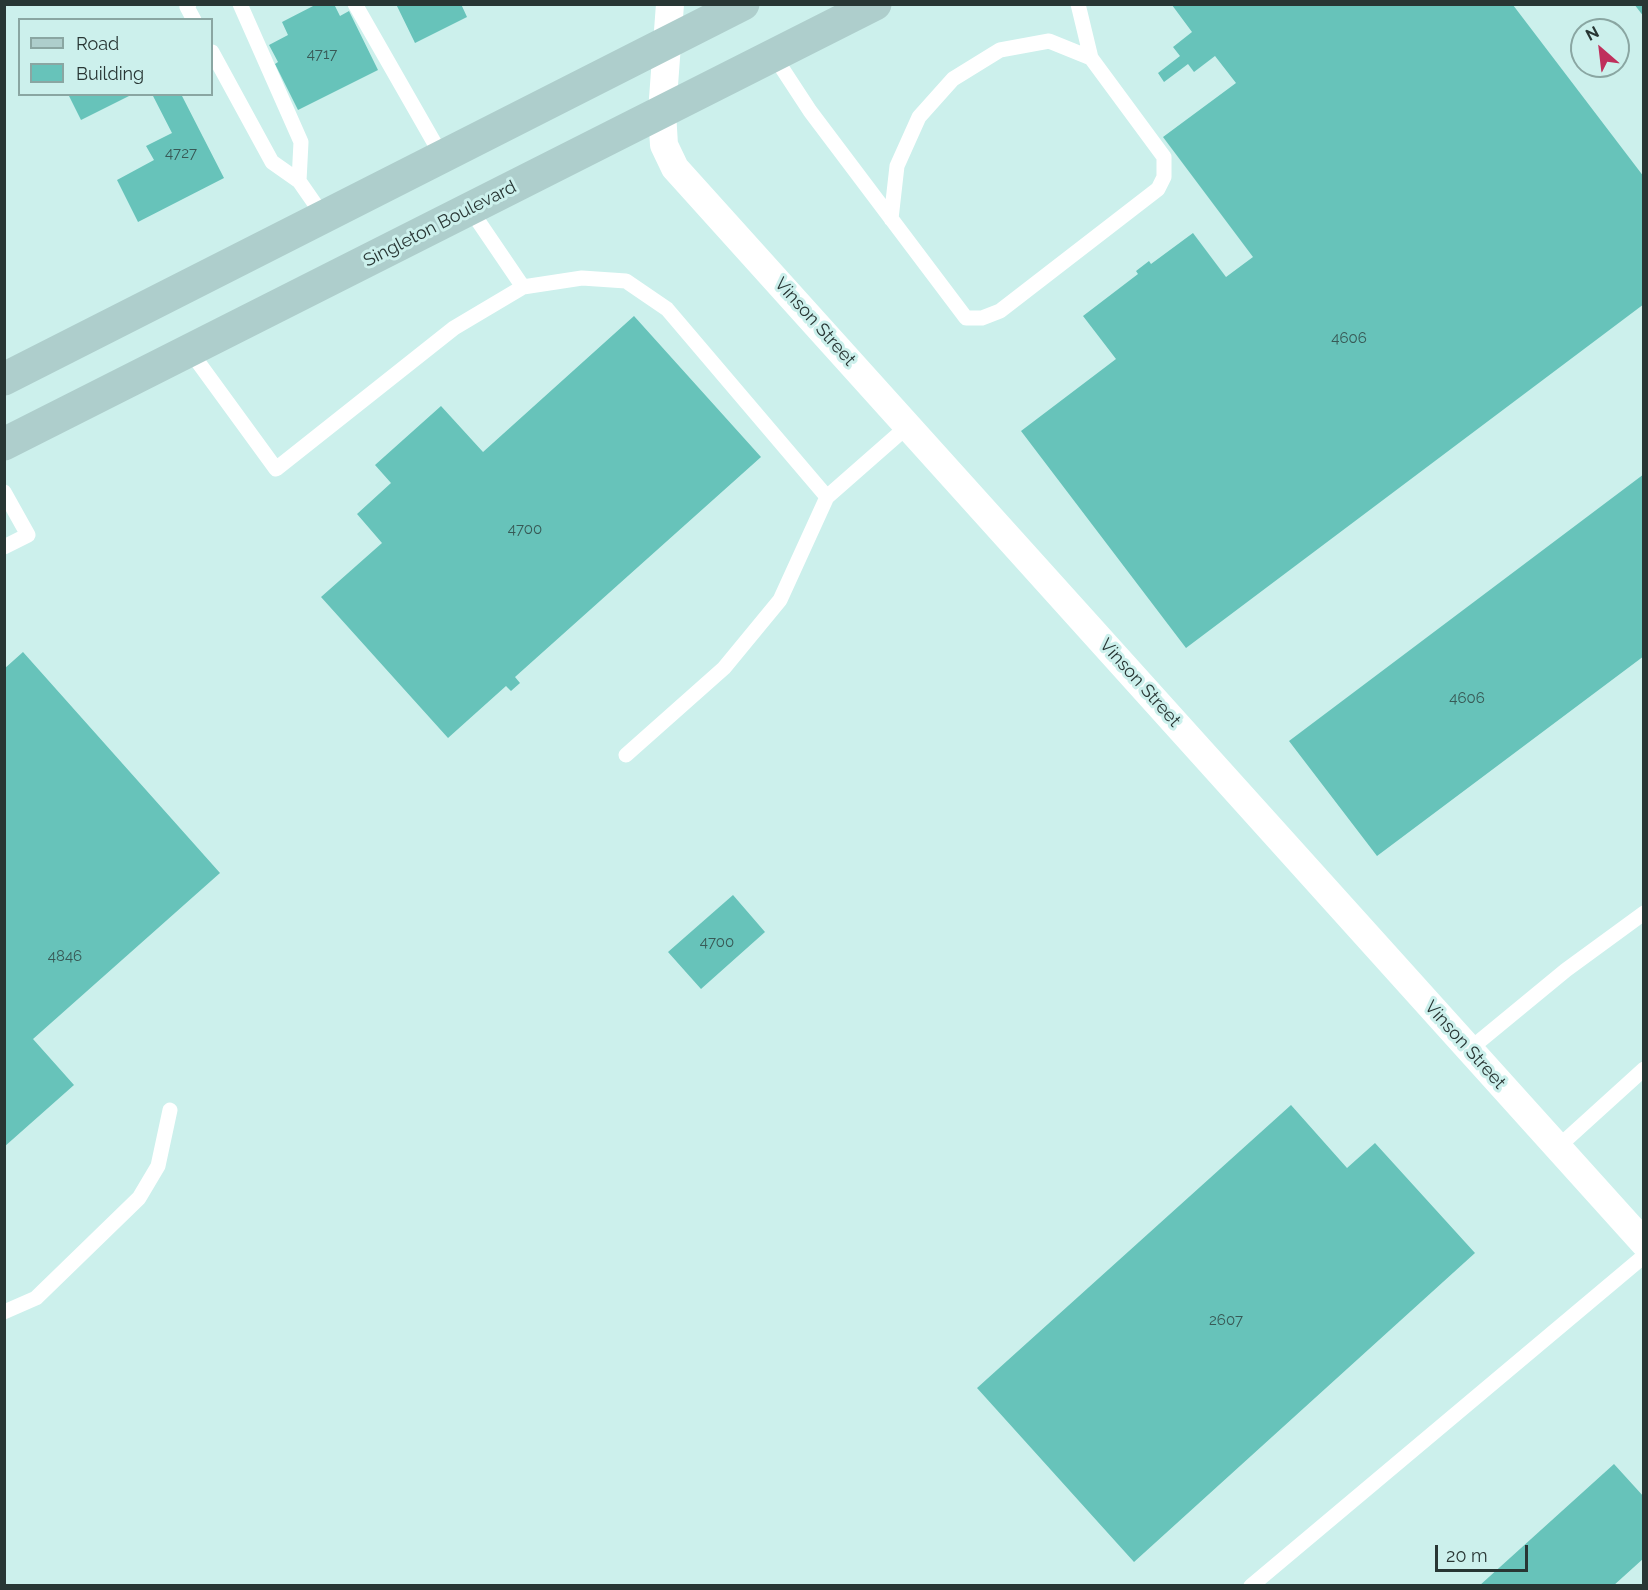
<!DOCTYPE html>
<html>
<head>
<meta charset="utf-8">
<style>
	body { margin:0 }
	#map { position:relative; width:1648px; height:1590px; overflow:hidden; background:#ccf0ec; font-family:Raleway,sans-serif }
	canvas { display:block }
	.frame { position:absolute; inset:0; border:6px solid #283634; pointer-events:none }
	.legend { position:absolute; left:18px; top:18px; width:195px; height:78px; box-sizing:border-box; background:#ccf0ec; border:2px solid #8aa6a2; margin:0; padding:8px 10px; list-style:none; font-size:18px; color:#283634 }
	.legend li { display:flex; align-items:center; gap:12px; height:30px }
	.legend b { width:30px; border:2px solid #8aa6a2 }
	.north { position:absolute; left:1570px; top:18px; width:60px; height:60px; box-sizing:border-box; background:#ccf0ec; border:2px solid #8aa6a2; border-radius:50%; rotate:332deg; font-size:16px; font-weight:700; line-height:24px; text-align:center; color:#283634 }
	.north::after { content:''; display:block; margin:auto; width:21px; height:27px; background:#bf305c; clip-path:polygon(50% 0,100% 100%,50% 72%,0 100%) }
	.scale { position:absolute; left:1435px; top:1545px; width:93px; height:27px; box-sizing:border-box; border:3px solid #283634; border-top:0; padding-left:8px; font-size:18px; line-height:21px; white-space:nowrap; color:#283634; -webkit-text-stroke:4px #ccf0ec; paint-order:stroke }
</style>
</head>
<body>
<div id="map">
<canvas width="1648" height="1590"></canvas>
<div class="frame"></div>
<ul class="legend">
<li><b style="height:8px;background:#aececc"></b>Road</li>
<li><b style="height:16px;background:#67c3ba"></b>Building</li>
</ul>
<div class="north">N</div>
<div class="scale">20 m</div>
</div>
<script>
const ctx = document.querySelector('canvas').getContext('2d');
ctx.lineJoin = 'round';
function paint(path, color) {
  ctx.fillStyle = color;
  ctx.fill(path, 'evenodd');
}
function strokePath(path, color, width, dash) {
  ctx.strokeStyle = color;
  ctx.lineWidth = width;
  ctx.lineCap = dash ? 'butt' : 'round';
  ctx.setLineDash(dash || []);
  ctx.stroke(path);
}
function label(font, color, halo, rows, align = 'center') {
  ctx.font = font + ' Raleway,sans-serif';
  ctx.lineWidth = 6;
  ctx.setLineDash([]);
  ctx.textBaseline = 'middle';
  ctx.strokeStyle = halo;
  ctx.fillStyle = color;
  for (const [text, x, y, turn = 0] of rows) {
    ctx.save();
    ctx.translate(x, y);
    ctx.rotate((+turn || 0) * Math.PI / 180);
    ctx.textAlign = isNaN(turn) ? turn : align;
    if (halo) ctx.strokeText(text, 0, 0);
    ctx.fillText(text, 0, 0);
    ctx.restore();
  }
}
paint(new Path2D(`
	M317 4H334L340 16 349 11 378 70 298 110 275 64 278 62 269 45 288 35 282 22Z
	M396 4H461L467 17 415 43Z
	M1634 4H1644V17Z
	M1172 5H1513L1644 177V304L1186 648 1021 431 1116 359 1083 316 1138 274 1136 271 1149 261 1151 264 1193 233 1226 277 1253 257 1163 137 1236 83 1215 56 1194 72 1188 64 1164 82 1158 73 1180 56 1173 47 1192 32Z
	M68 94H133L81 120Z
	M152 94H181L224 178 138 222 117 180 154 160 146 146 172 133Z
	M634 316 761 457 515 677 520 683 511 691 506 686 448 738 321 597 382 543 357 514 391 483 375 465 441 406 483 452Z
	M1644 474V656L1377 856 1289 741Z
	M23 652 220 873 33 1039 74 1085 4 1147V669Z
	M733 895 765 932 701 989 668 952Z
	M1291 1105 1347 1168 1375 1143 1475 1253 1134 1562 977 1388Z
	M1614 1464 1644 1497V1558L1613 1586H1479Z`), '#67c3ba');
strokePath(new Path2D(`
	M189 4 187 7 194 20
	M240 4 301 142 299 181 324 217
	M355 4 443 158
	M212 52 272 162 299 181
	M774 56 810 111 966 318H982L1000 311 1158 189 1164 177V157L1091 58 1078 4
	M891 219 897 166 919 117 953 79 1000 50 1049 41 1091 58
	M523 287 582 278 626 281 667 309 827 497 780 600 724 668 626 755
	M190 351 276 469 454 328 523 287 470 209
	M4 492 28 535 4 547
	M827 497 909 425
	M1470 1049 1566 970 1644 913
	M1558 1147 1644 1069
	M4 1312 36 1298 139 1198 158 1166 170 1110
	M1251 1586 1644 1256`), '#fff', 15);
strokePath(new Path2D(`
	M670 4 662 112 664 145 675 168 1644 1243`), '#fff', 28);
strokePath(new Path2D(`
	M4 379 743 4
	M4 444 875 4`), '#aececc', 33);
label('15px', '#385956', null, [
	["4717",322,54],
	["4727",181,153],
	["4606",1349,338],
	["4700",525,529],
	["4606",1467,698],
	["4700",717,942],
	["4846",65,956],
	["2607",1226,1320]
]);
label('18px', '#283634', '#ccf0ec', [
	["Singleton Boulevard",440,224,-27],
	["Vinson Street",815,322,48],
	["Vinson Street",1140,683,48],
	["Vinson Street",1465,1045,48]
]);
</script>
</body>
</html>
